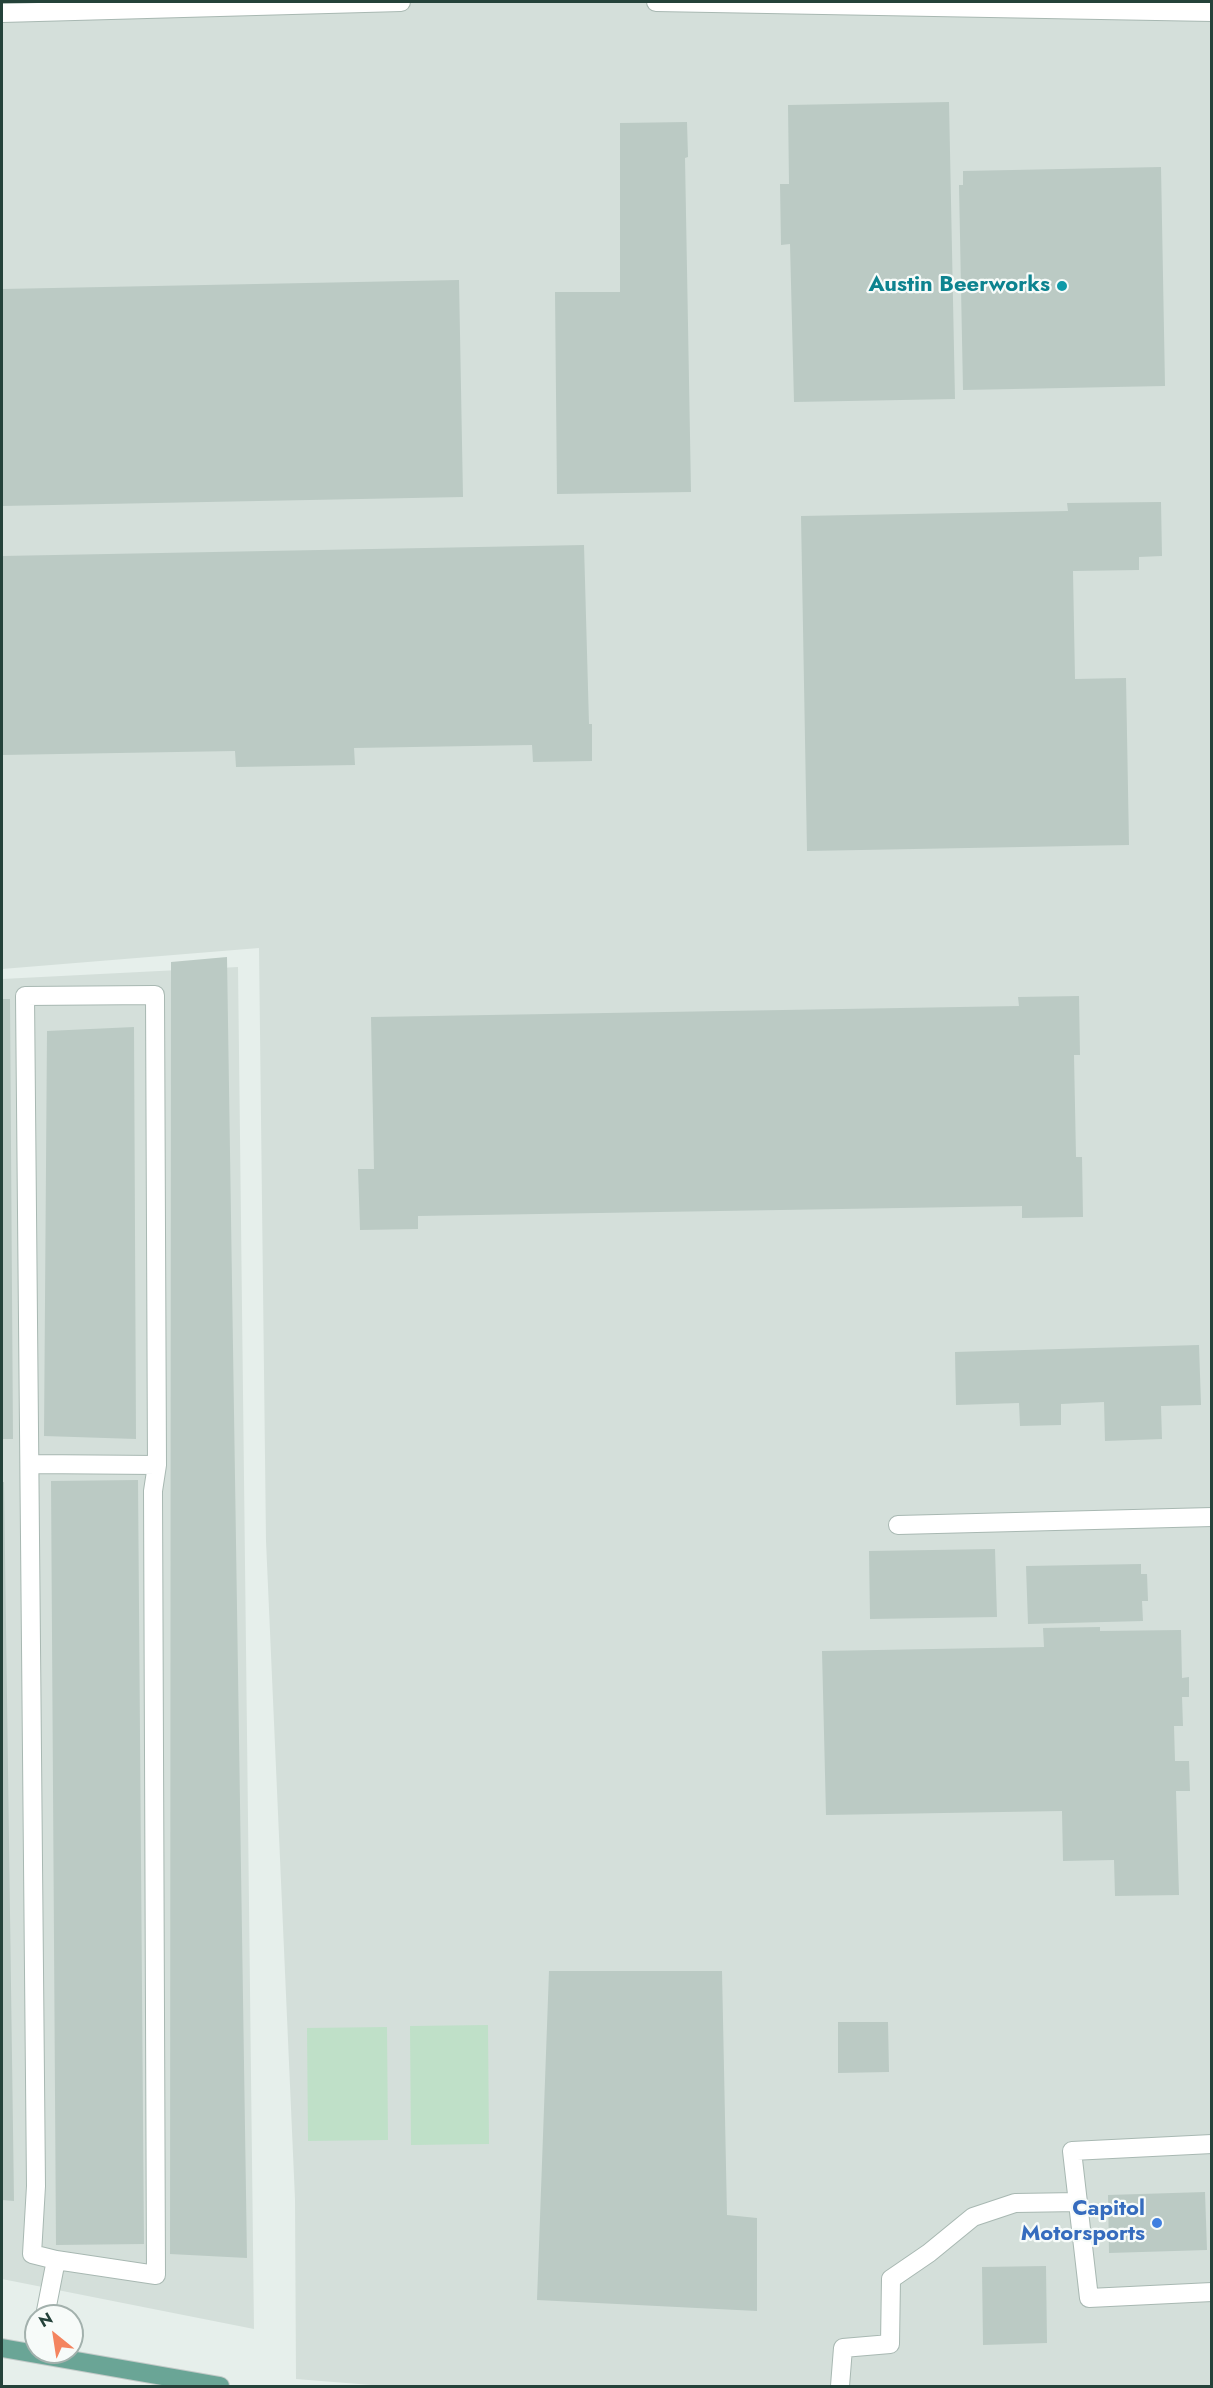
<!DOCTYPE html>
<html>
<head>
<meta charset="utf-8">
<style>
	body { margin:0 }
	#map { position:relative; width:1213px; height:2388px; overflow:hidden; background:#e6efeb; font-family:Jost,sans-serif }
	canvas { display:block }
	.frame { position:absolute; inset:0; border:3px solid #24423a; pointer-events:none }
	.north { position:absolute; left:24px; top:2304px; width:60px; height:60px; box-sizing:border-box; background:#f7fbf9; border:2px solid #a3b1ad; border-radius:50%; rotate:330deg; font-size:16px; font-weight:700; line-height:24px; text-align:center; color:#24423a }
	.north::after { content:''; display:block; margin:auto; width:21px; height:27px; background:#f4845f; clip-path:polygon(50% 0,100% 100%,50% 72%,0 100%) }
</style>
</head>
<body>
<div id="map">
<canvas width="1213" height="2388"></canvas>
<div class="frame"></div>
<div class="north">N</div>
</div>
<script>
const ctx = document.querySelector('canvas').getContext('2d');
ctx.lineJoin = 'round';
function paint(path, color) {
  ctx.fillStyle = color;
  ctx.fill(path, 'evenodd');
}
function strokePath(path, color, width, dash) {
  ctx.strokeStyle = color;
  ctx.lineWidth = width;
  ctx.lineCap = dash ? 'butt' : 'round';
  ctx.setLineDash(dash || []);
  ctx.stroke(path);
}
function label(font, color, halo, rows, align = 'center') {
  ctx.font = font + ' Jost,sans-serif';
  ctx.lineWidth = 4.5;
  ctx.setLineDash([]);
  ctx.textBaseline = 'middle';
  ctx.strokeStyle = halo;
  ctx.fillStyle = color;
  for (const [text, x, y, turn = 0] of rows) {
    ctx.save();
    ctx.translate(x, y);
    ctx.rotate((+turn || 0) * Math.PI / 180);
    ctx.textAlign = isNaN(turn) ? turn : align;
    if (halo) ctx.strokeText(text, 0, 0);
    ctx.fillText(text, 0, 0);
    ctx.restore();
  }
}
paint(new Path2D(`
	M2 2H1211V2386H384L296 2379 295 2199 266 1541 259 948 2 969Z
	M238 967 254 2329 2 2279V979Z`), '#d4dfda');
paint(new Path2D(`
	M488 2025 489 2144 411 2145 410 2026Z
	M387 2027 388 2140 308 2141 307 2028Z`), '#bfe0c8');
paint(new Path2D(`
	M949 102 955 399 794 402 790 244 781 245 780 184H789L788 105Z
	M687 122 688 157 685 158 691 492 557 494 555 292H620V123Z
	M1161 167 1165 386 963 390 959 185H963V171Z
	M459 280 463 497 2 506V289Z
	M1161 502 1162 556 1139 557V570L1073 571 1075 679 1126 678 1129 845 807 851 801 516 1068 511 1067 503Z
	M584 545 589 724H592V761L533 762 532 745 354 748 355 765 236 767 235 751 2 755V556Z
	M227 957 247 2258 170 2254 171 962Z
	M1079 996 1080 1055H1074L1076 1157H1082L1083 1217 1022 1218V1206L418 1216V1229L360 1230 358 1169H374L371 1017 1019 1006 1018 997Z
	M2 999H10L13 1439H2Z
	M134 1027 136 1439 44 1436 47 1031Z
	M1199 1345 1201 1405 1161 1406 1162 1439 1105 1441 1104 1402 1061 1404V1425L1020 1426 1019 1403 956 1405 955 1352Z
	M138 1480 144 2244 56 2245 51 1481Z
	M2 1482H4L14 2201 2 2200Z
	M995 1549 997 1617 870 1619 869 1551Z
	M1141 1564V1574H1147L1148 1601H1142L1143 1621 1028 1624 1026 1566Z
	M1100 1627V1631L1181 1630 1182 1678 1189 1677V1697H1182L1183 1726H1174L1175 1761H1189L1190 1791H1176L1179 1895 1115 1896 1114 1860 1063 1861 1062 1811 826 1815 822 1651 1044 1647 1043 1628Z
	M549 1971H722L727 2215 757 2218V2311L537 2300Z
	M838 2022H888L889 2072 838 2073Z
	M1205 2192 1207 2250 1109 2253 1108 2195Z
	M1046 2266 1047 2343 983 2345 982 2267Z`), '#bbcac4');
const minor = new Path2D(`
	M656 2 1212 12
	M2 13 401 2
	M155 995 157 1465 153 1491 156 2275 56 2260 32 2254 36 2186 25 996Z
	M31 1464 157 1465
	M898 1525 1212 1517
	M1212 2144 1072 2151 1089 2298 1212 2292
	M45 2316 56 2260
	M840 2386 843 2348 890 2344 891 2279 929 2253 973 2217 1015 2203 1078 2202`);
const major = new Path2D(`
	M2 2348 220 2386`);
strokePath(minor, '#a8b8b2', 20);
strokePath(major, '#c2cac8', 20);
strokePath(minor, '#fff', 18);
strokePath(major, '#6aa596', 18);
for (const [x, y, r, color] of [
	[1062,286,6,"#0f9aa8"],
	[1157,2223,6,"#3f7fe0"]
]) {
  const dot = new Path2D();
  dot.arc(x, y, r, 0, 2 * Math.PI);
  ctx.fillStyle = color;
  ctx.fill(dot);
  strokePath(dot, '#f7fbf9', 2);
}
label('bold 22px', '#0d838f', '#f7fbf9', [
	["Austin Beerworks",1050,286]
], 'right');
label('bold 22px', '#366cbe', '#f7fbf9', [
	["Capitol",1145,2210],
	["Motorsports",1145,2235]
], 'right');
</script>
</body>
</html>
